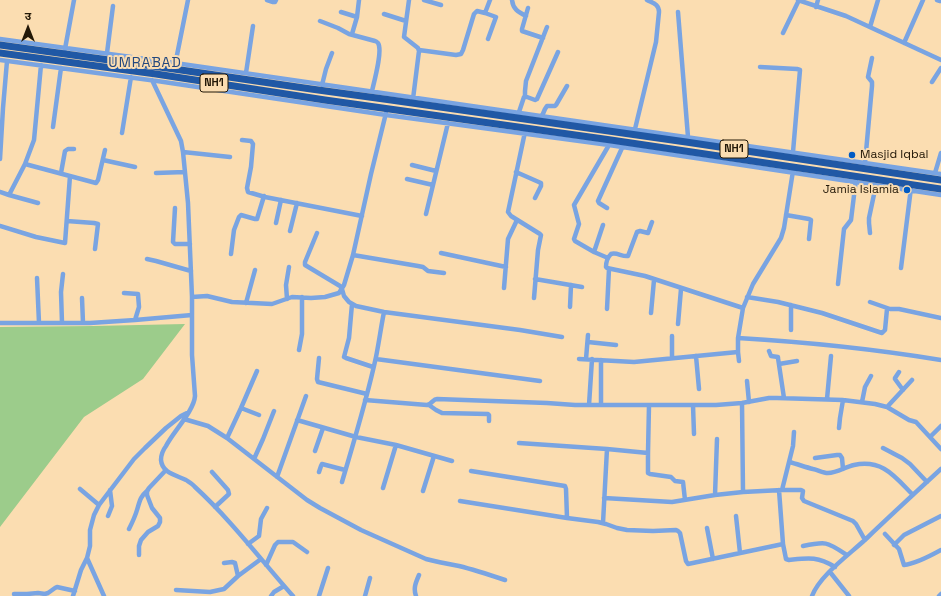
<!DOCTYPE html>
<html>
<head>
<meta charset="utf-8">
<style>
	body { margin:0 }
	#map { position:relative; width:941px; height:596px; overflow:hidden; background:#fbddb1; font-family:"Space Grotesk","Noto Sans Devanagari",sans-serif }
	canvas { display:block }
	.north { position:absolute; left:8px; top:8px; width:40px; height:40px; -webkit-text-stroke:3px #fbddb1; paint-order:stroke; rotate:0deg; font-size:11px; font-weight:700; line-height:16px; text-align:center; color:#231807 }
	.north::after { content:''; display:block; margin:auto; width:14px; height:18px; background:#231807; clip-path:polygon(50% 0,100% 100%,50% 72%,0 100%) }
</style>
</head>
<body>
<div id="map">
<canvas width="941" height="596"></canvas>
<div class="north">उ</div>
</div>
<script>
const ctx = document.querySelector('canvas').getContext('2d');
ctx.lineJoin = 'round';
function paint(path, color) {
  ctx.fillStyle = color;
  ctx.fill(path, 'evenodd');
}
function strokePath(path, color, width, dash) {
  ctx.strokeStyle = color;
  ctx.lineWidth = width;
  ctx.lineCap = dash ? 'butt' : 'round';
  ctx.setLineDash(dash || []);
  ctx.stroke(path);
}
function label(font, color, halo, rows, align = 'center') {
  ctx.font = font + ' "Space Grotesk",sans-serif';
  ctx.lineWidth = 4;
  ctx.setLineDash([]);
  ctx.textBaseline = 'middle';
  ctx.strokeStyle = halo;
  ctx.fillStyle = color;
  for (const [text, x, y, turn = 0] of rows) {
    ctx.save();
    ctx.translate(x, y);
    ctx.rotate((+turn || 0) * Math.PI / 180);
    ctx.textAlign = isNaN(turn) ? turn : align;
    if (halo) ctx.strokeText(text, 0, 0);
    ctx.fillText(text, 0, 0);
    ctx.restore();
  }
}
paint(new Path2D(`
	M185 324 143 379 84 417 0 527V327L93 326Z`), '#9ccc8b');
strokePath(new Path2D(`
	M267 0 273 2H275L276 0
	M409 0 404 37 418 48 419 51 413 99
	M424 0 441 5
	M512 0C513 9 518 12 526 16
	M798 0 846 16 941 60
	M937 0 940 1
	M816 7 818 0
	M528 8 522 29V31L543 38
	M341 12 357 17
	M678 12 688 137
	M485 13 490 0
	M384 14 406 21
	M320 21 338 28 349 34 375 41C376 41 377 42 378 43 383 50 374 82 372 91
	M870 27 878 0
	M783 33 799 0
	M352 34 357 17 359 0
	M0 39 175 63 941 174
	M904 43 923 0
	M65 49 74 0
	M419 50 456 55 461 54 463 50 474 14 477 11 485 13 496 17 488 39
	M107 53 113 6
	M0 60 157 81 386 115 609 145 941 195
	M175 65 188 0
	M760 67 797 69 800 70 793 152
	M246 73 253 26
	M152 80 181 141 183 152 188 203 192 297V355L195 396C194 411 173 432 166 446 163 450 161 455 161 460 162 473 176 475 186 480 189 482 193 484 195 487 231 520 261 560 293 596
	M932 82 941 68
	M322 85 326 69 332 53
	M525 97V91L526 81 547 27
	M518 115 524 97H527L535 100 537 99 558 52
	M542 116 545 109 547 106H555L556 105 567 86
	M53 127 61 68
	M635 129 656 42 659 12C659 4 653 3 647 0
	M525 132 508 212 511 216 540 234 541 235 538 250 534 298
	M122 133 131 77
	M242 140 251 141 253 144 251 167 247 188 248 192 265 197 362 216
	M183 152 230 157
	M0 159 3 108 7 61
	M103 160 135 167
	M865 163 872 86V82L868 77 872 58
	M25 164 96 183 98 180 105 150
	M412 165 436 171
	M516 172 541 183V186L535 198
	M61 173 65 151 68 149H74
	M156 173 185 172
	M935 173 941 153
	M407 179 433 185
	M0 192 9 195 38 203
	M9 195 25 164 34 140 37 108 41 65
	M175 208 173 242 175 244H190
	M607 208 599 203 598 201 622 148
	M426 214 448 123
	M786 215 809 219 811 220 809 239
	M67 221 94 223 98 224 95 249
	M652 222 648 233 640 231 637 232 628 256C622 257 617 252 611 254 608 257 606 262 606 267L607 268 645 276 743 308
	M276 223 281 200
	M0 226 36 237 65 243 70 176
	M290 231 297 203
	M317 233 305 262V265L340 286 342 289 344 296 349 302 356 306 384 312 520 330 562 337
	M870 233 869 223V218L876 185
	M594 252 603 225
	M441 253 506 267
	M231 254 234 230 239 217 241 215 255 219H257L264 196
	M353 255 418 266 423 267 428 271 444 273
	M608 258 594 252 575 241 574 239 579 224 574 205 609 145
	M147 259 156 261 191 271
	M901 268 911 188
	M37 278 39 323
	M535 279 582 287
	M838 284 844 229 851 220 856 179
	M504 288 508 239 517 220
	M124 293 138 294 139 307 135 320
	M192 297 207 296 232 302 272 304 292 297 311 298 325 297 339 293 344 285 353 255 371 174 386 113
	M747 297 778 302 822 313 882 333 885 330 887 309
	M82 298 83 323
	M287 299 286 285 289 267
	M870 302 890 309H899L941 318
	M246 303 255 270
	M352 304 349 338 344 357 346 358 373 367
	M570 307 571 285
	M607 309 609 269
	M651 313 654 280
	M0 323H90L135 320 192 315
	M62 323 61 292 63 274
	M678 324 681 289
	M791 330V305
	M738 338C806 342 874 349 941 360
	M588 342 616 345
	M299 350 302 334V297
	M769 351 771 356 778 357V358L784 398
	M696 356 699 389
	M319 358 317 379 318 382 367 394
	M672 358V336
	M376 359 540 381
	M579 359 634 362 738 352
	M586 359 588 335
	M601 360V405
	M739 361 738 352V338L743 308 753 284 781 238 784 228 793 171
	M779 364 797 361
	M899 372 895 378V379L903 390
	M747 381 749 402
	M827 399 831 356
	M365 400 427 405C432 404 433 399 437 399L547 403 575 405H716L742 403 769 398H777L843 400 875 404 887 407 909 420 916 422 941 449
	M862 402 865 387 871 376
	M742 403 743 492
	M429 405 436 410 442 413 488 414 489 415V421
	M589 405 592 359
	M649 405 648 453V473L650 474 671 477 675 481 683 482 685 500
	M693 405 694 434
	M887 407 912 380
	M241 408 259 415
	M184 419 208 426 227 438 307 500 320 508 361 530 426 559C437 562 448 564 459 566 475 570 490 575 505 580
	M297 420 356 437 396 445 452 461
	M839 428 840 418 843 400
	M930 437 941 426
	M227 438 241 408 257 371
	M519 443 607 449 648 453
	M883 448 902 458 910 464 927 482
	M315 451 323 428
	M815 458 837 455H840L842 458 843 469
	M254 459 263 439 274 411
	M789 462C797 464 805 467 813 469 818 470 823 473 828 473 837 473 845 467 854 465 883 459 895 477 913 495
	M471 471 565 486 566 489 567 518
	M212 472 228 490 229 494 215 507
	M319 472 321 466 322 464 345 470
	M277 477 306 396
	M342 482C354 441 367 399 376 357 379 342 381 327 384 312
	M383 488 396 445
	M80 489 99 505
	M779 490 783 544 786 559 789 560C808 558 817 556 835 567
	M782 490 793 446 794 432
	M423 491 434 456
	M715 495 717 439
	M604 498 672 502 715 495 743 492 782 490H801L803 491 802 498 804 501 853 521 856 524 865 540
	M460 501 567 518 598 522 606 524 617 528 627 530 653 531 676 530 678 531 680 533 686 561 688 564 783 544
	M108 516 112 506 110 490
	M736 516 740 553
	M603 523 607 449
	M707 528 713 559
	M129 529C132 523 135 517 137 510 140 500 140 497 148 490
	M885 534 899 549 904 565C914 564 932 555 941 550
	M248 544 259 536 261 519 267 508
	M894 545 904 535 941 516
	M803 546C827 541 827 542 847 555
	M139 555V546L141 540 148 532 158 526 160 522V518L152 508 147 495V491L149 488 166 470
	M87 558 104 596
	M224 563 232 562 235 563 238 576
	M266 565 275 545 278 542H293L307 552
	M830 572 849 596
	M176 590 210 592 224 589 238 576 261 559
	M14 594H27L38 593 45 594 48 593 55 588 57 587 75 591
	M73 596 81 570 87 558 90 546V530L94 515 99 505 134 459 145 448 166 428 181 416 187 413
	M271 596 274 592 284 586
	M319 596 328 568
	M365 596 370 578
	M416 596C413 588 416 582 419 575
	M812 596C820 575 850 554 867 538 891 515 916 492 941 469
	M939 596 941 594`), '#79a4e2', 4.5);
strokePath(new Path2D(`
	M0 45 174 69 311 89 391 100 686 142 941 180
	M0 53 156 74 325 100 611 140 941 189`), '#2058a5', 7);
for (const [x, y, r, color] of [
	[852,155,4,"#005bc4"],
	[907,190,4,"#005bc4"]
]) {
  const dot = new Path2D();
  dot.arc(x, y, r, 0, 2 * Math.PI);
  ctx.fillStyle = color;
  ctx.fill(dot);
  strokePath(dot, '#fbddb1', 1.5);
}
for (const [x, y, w] of [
	[214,83,28],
	[734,149,28]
]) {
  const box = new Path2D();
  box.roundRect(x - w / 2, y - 9, w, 18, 3);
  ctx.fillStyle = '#fbddb1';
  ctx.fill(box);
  strokePath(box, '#231807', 1);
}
label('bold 11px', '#231807', null, [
	["NH1",214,83],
	["NH1",734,149]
]);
label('12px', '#231807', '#fbddb1', [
	["Masjid Iqbal",860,155],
	["Jamia Islamia",899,190,"right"]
], 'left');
ctx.letterSpacing = '1px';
label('14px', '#23487e', '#fbddb1', [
	["UMRABAD",145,63]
]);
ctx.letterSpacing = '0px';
</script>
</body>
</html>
